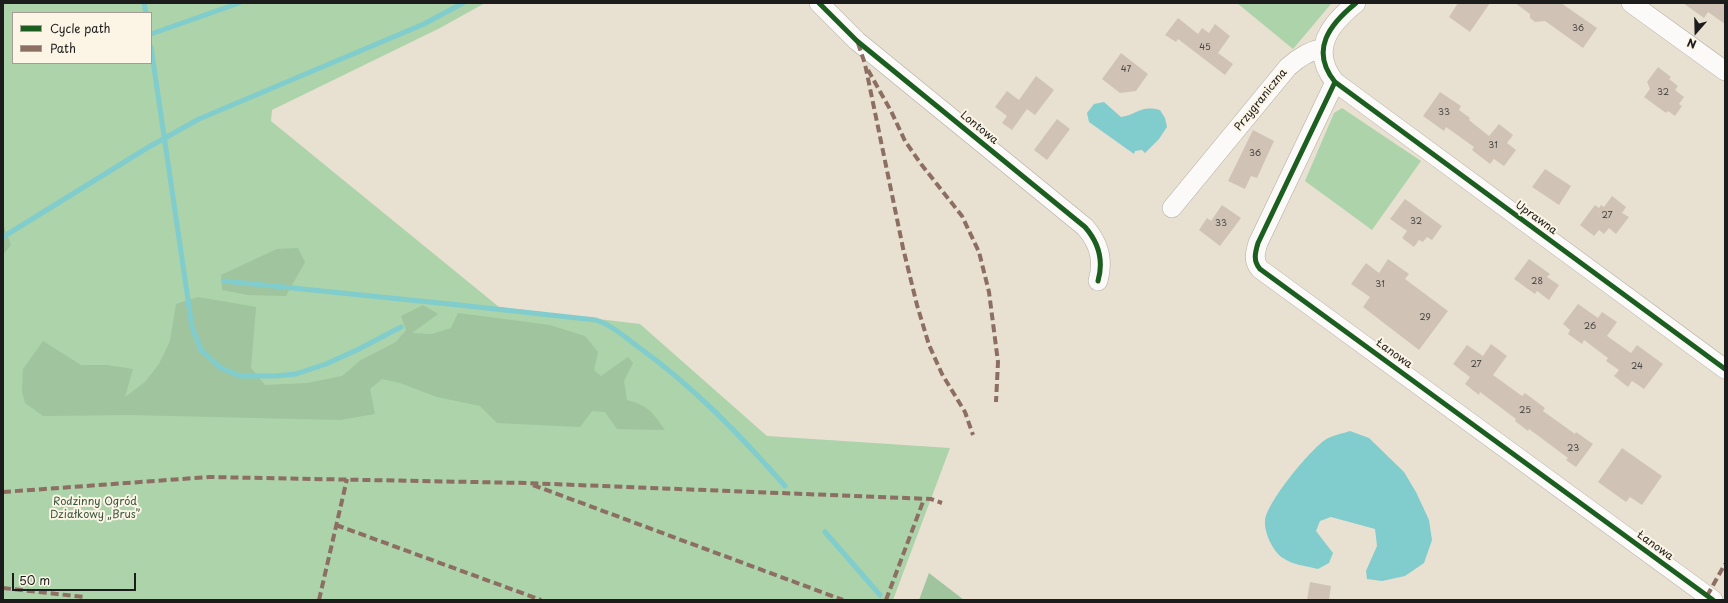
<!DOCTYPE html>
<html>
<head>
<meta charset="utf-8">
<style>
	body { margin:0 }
	#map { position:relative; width:1728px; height:603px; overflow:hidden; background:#e8e1d1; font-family:"Playpen Sans",sans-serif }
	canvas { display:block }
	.frame { position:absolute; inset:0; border:4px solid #1c1c1c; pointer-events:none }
	.legend { position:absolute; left:12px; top:12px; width:140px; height:52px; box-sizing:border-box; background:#fcf5e5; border:1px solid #a29e95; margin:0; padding:5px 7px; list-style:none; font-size:12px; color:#1c1c1c }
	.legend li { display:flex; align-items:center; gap:8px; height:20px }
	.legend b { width:20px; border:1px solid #a29e95 }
	.north { position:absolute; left:1676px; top:12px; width:40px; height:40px; -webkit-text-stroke:3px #fcf5e5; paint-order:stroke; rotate:200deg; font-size:11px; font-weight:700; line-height:16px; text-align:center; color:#1c1c1c }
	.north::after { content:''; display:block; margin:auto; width:14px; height:18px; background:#1c1c1c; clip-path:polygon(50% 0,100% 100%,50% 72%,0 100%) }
	.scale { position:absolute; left:12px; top:573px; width:124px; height:18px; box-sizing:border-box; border:2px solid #1c1c1c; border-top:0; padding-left:5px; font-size:12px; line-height:14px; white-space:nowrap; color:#1c1c1c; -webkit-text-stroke:3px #fcf5e5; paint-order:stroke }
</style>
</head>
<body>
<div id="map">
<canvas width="1728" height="603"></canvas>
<div class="frame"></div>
<ul class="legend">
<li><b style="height:5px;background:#1b5e20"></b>Cycle path</li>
<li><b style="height:5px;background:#8d6e63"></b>Path</li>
</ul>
<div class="north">N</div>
<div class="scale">50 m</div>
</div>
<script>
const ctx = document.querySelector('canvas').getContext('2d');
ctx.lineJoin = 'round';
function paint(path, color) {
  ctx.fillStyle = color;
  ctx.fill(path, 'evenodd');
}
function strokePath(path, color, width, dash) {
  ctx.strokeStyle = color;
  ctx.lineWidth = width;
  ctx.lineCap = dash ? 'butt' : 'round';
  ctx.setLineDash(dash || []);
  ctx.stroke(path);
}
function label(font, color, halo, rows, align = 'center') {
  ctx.font = font + ' "Playpen Sans",sans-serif';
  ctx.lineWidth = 4;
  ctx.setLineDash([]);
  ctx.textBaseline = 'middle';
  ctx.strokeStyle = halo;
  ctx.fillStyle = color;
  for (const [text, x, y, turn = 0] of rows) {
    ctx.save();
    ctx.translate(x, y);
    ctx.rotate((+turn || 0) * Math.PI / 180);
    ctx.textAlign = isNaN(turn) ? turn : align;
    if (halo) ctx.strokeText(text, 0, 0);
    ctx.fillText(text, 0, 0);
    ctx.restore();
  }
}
paint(new Path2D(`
	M3 3H485L440 28 272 110 271 121 499 307 640 324 767 436 950 448 893 600H3ZM13 13H151V63H13Z
	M1237 3H1330L1331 4 1293 49Z
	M1342 108 1421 161 1372 230 1305 181 1334 113Z`), '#acd3a9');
paint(new Path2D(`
	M3 224 11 245 3 255Z
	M298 248 305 262 286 296 248 295 222 290 221 275 277 249Z
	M198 297 256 307 251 368 265 385 307 383 342 376 361 360 396 342 406 330 401 316 423 305 438 314 412 333 432 334 451 328 458 313 550 325 585 336 598 352 594 370 601 376 628 357 633 363 624 381 627 400C649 406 652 412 665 430L617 429 605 412 592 411 580 427 497 423 480 406 437 397 400 383 382 379 370 389 375 414 340 420 130 415 43 416 25 403 22 392 23 369 43 341 81 365H107L133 369 125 397 145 382 159 364 170 341 176 304Z
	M929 573 964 600H919Z`), '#9fc49e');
paint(new Path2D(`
	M1104 102 1121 117C1139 114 1140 105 1160 110L1165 118 1167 127 1159 139 1145 153 1142 150 1135 151 1134 154 1089 122 1087 113 1094 104Z
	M1350 431 1369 438 1404 472 1416 492 1429 520 1432 540 1424 563 1405 576 1382 581 1367 579 1366 571 1377 546 1375 529 1331 517 1320 521 1316 531 1333 553 1329 563 1318 569C1307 566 1292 565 1283 558 1273 552 1264 532 1265 521 1266 503 1310 450 1325 440 1332 435 1342 434 1350 431Z`), '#81cccd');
strokePath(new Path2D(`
	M144 3 146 13
	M151 34 239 3
	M151 47 192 327 201 350 221 368 240 376H275L296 374 326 364 359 349 401 327
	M3 237 147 148 199 119 424 24 463 3
	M224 281 459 305 596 320C611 325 624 336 637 346 693 386 740 435 785 486
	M825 532 880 595`), '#81cccd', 5);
paint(new Path2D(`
	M1458 3H1490L1470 32 1449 17Z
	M1515 3H1561L1597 28 1583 48 1545 21 1535 22 1530 18V14Z
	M1683 3H1725V24L1708 12 1704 18Z
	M1178 18 1198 34 1202 28 1209 33 1215 24 1230 36 1218 53 1233 64 1225 75 1178 39 1176 42 1165 35Z
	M1121 53 1148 74 1136 91 1120 93 1102 79Z
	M1658 67 1671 77 1669 79 1678 86 1675 90 1684 97 1679 104 1682 106 1675 116 1668 111 1666 113 1644 97 1650 89 1647 82Z
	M1036 76 1054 90 1035 115 1027 109 1012 130 1002 123 1007 116 995 107 1007 91 1019 100Z
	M1440 92 1461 106 1459 110 1470 118 1469 120 1489 136 1499 124 1513 135 1507 143 1516 150 1504 166 1494 159 1490 164 1472 150 1474 147 1446 127 1444 131 1423 116Z
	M1057 119 1070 129 1047 160 1034 150Z
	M1253 130 1274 141 1257 178 1251 176 1245 189 1228 181Z
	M1545 169 1571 186 1559 205 1532 187Z
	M1612 196 1626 207 1622 213 1629 217 1616 234 1609 228 1604 234 1599 230 1594 236 1580 225 1595 205 1599 208 1601 205 1604 207Z
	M1405 199 1442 226 1432 240 1427 237 1423 242 1419 240 1414 247 1402 238 1407 231 1390 219Z
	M1222 205 1241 218 1220 246 1199 230 1207 218 1211 221Z
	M1388 259 1409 274 1405 279 1448 311 1419 350 1363 307 1370 297 1351 284 1366 263 1379 273Z
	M1529 259 1550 274 1547 277 1559 285 1549 300 1537 291 1535 294 1514 279Z
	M1578 304 1598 318 1602 312 1617 322 1607 336 1631 353 1637 345 1663 364 1644 389 1632 381 1628 387 1614 376 1619 370 1606 361 1608 358 1584 340 1582 344 1568 334 1570 330 1563 324Z
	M1491 344 1507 356 1493 375 1522 396 1525 393 1545 408 1543 411 1575 434 1576 432 1593 444 1576 467 1566 460 1568 458 1529 429 1528 431 1515 421 1516 419 1480 392 1479 395 1465 384 1470 377 1453 364 1467 345 1483 356Z
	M1622 448 1662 476 1642 505 1630 497 1626 502 1598 482Z
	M1310 582 1331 586 1329 600H1307Z`), '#d0c3b6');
const minor = new Path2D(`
	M819 3 857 41 1085 227C1099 243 1104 260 1098 281
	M1356 3C1330 24 1309 50 1335 82L1258 243C1255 253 1253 261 1260 269L1713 600
	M1631 3 1725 71
	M1335 82 1725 369
	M1172 208 1288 67C1299 57 1309 51 1323 48`);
strokePath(minor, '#afaaa0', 20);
strokePath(minor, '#fcfaf8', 19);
strokePath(new Path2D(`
	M858 43 865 64 903 248 917 305 929 345 942 374 965 412 973 435
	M868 70 891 111 905 141 921 164 962 216 979 252 989 292 998 362 996 402
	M533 485 843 600
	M3 492 209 477 526 483 931 499 942 503
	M336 525 541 600
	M3 588 84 597V600
	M1707 596 1725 564
	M319 600 347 479
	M886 600 924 499`), '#8d6e63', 4, [8, 4]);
strokePath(new Path2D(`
	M819 3 857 41 1085 227C1099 243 1104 260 1098 281
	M1356 3C1330 24 1309 50 1335 82L1258 243C1255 253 1253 261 1260 269L1713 600
	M1335 82 1725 369`), '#1b5e20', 5);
label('9px', '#494642', null, [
	["36",1578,29],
	["45",1205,48],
	["47",1126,70],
	["32",1663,93],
	["33",1444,113],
	["31",1493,146],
	["36",1255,154],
	["27",1607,216],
	["32",1416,222],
	["33",1221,224],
	["28",1537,282],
	["31",1380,285],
	["29",1425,318],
	["26",1590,327],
	["27",1476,365],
	["24",1637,367],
	["25",1525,411],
	["23",1573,449]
]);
label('11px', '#1c1c1c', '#fcf5e5', [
	["Przygraniczna",1261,100,-51],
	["Lontowa",979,128,39],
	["Uprawna",1536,218,36],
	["Łanowa",1394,354,36],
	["Łanowa",1655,546,36]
]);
label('11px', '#3d5842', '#fcf5e5', [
	["Rodzinny Ogród",95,502],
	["Działkowy „Brus”",95,515]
]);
</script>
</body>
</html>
